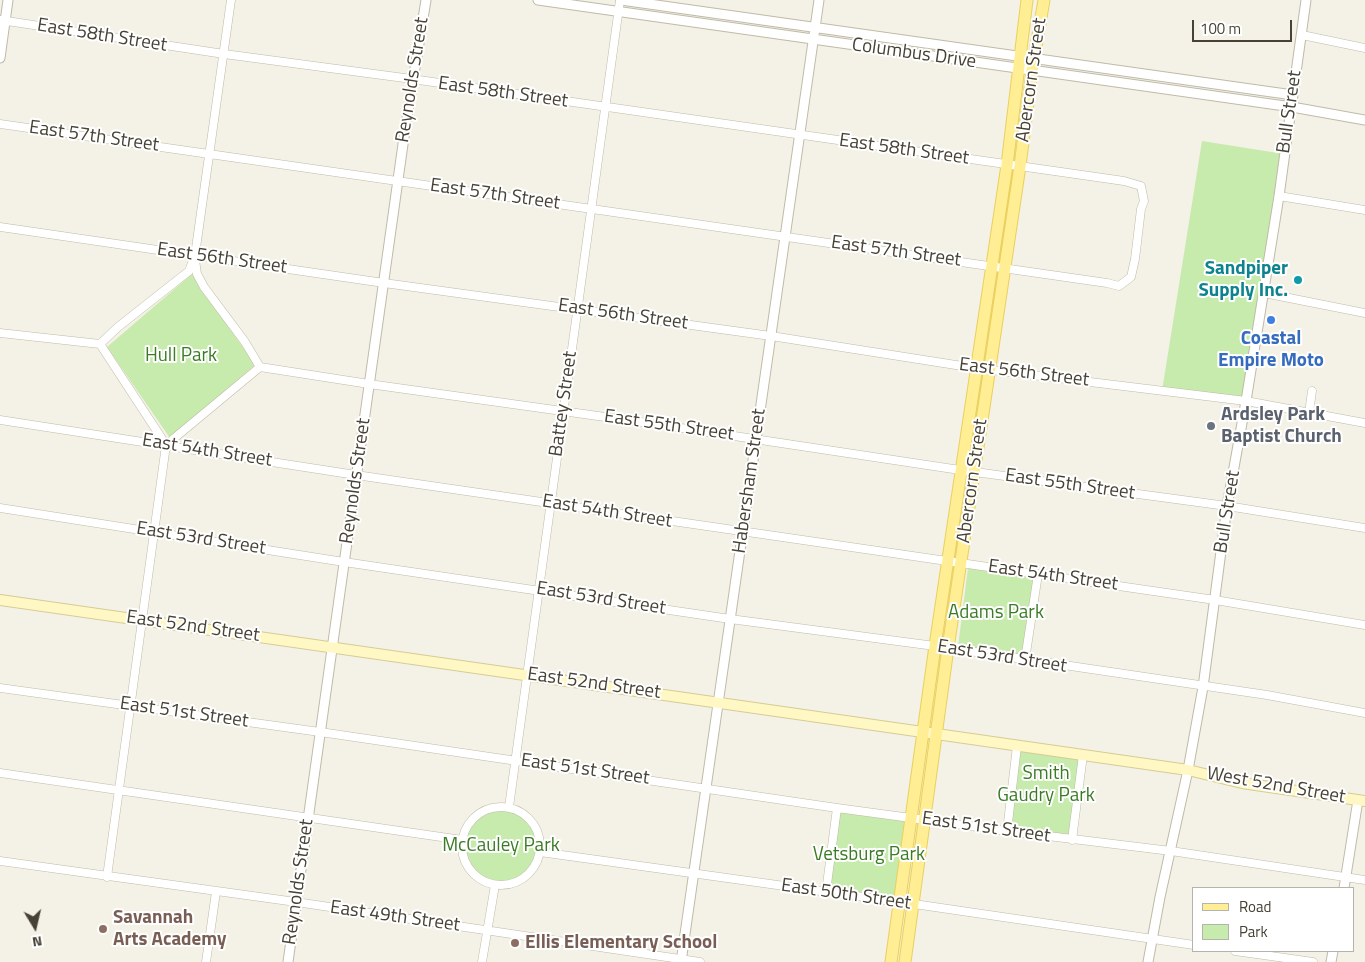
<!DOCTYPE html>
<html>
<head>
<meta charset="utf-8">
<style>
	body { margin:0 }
	#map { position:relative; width:1365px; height:962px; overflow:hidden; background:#f4f1e6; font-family:"Titillium Web",sans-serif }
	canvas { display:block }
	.legend { position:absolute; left:1192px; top:887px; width:162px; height:65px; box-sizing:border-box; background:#fff; border:1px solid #b5b3ae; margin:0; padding:6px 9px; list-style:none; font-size:15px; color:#474235 }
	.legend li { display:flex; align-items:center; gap:10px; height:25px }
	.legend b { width:25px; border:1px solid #b5b3ae }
	.north { position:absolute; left:10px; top:902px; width:50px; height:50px; -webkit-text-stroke:4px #fff; paint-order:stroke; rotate:171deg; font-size:14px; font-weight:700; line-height:20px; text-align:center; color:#474235 }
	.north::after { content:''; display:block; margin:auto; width:18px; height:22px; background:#474235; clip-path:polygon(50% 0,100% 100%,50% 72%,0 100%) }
	.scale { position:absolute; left:1192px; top:20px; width:100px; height:22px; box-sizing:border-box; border:2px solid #474235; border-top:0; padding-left:6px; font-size:15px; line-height:18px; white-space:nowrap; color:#474235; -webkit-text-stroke:4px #fff; paint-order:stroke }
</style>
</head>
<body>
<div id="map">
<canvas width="1365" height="962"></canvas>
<ul class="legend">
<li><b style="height:6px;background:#ffee94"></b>Road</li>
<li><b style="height:14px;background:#c7eaad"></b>Park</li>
</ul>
<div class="north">N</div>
<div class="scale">100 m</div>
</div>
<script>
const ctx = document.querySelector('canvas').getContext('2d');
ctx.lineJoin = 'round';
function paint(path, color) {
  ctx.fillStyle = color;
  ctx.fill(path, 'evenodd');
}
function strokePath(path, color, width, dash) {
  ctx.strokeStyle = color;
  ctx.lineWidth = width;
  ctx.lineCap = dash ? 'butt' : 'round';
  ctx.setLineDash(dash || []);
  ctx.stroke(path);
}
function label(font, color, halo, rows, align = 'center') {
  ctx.font = font + ' "Titillium Web",sans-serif';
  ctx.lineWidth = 4;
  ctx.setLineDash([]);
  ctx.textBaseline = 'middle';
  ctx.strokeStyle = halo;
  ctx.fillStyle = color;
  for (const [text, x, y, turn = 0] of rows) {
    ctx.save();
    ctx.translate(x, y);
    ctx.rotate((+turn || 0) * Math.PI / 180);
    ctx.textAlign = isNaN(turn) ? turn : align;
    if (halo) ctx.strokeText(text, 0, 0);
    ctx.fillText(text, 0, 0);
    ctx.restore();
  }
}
paint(new Path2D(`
	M1202 141 1284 154 1246 401 1162 391Z
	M192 274 255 365 170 438 107 347Z
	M968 568 1035 576 1023 657 958 647Z
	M1017 746 1083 755 1072 840 1007 831Z
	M462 846a39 39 0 1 1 78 0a39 39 0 1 1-78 0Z
	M840 812 908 821 898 899 830 889Z`), '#c7eaad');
const minor = new Path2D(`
	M0 20 224 54 412 79 1124 181 1141 186 1144 201 1141 209 1135 259 1131 277 1119 286 1107 283 0 124
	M1302 35 1365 48
	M1279 196 1365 210
	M0 227 384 283 771 336 975 368 1246 401 1365 423
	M195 260 197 274 204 287 245 342 260 367
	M1264 293 1365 313
	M0 333 100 344
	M100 344 166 445 107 877
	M100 344 118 327 189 271 195 255 231 0
	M260 367 369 384 648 423 960 470 1227 506 1365 528
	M1309 413 1312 391
	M0 420 356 475 1215 600 1365 625
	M166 445 260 367
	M0 508 344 562 730 619 935 646 1267 695 1365 713
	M1025 660 1038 574
	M0 688 320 732 837 808 1007 831 1171 851 1365 880
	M0 773 462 840
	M462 846a39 39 0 1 1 78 0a39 39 0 1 1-78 0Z
	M509 807 620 0
	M1007 831 1017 746
	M1072 840 1083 755
	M540 852 914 904 1194 945
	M0 861 296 902 700 962
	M826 892 837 808
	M1235 951 1313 962
	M206 962 216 892
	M482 962 495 885`);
const tertiary = new Path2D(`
	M538 0 1292 107 1365 120
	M621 0 1293 95
	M0 58 8 0
	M1344 888 1358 800
	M288 962 405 130 426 0
	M681 962 819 0
	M1148 962 1160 897 1188 770 1203 687 1227 506 1246 401 1279 196 1306 0
	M1331 962 1333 951`);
const secondary = new Path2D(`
	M0 600 1188 770 1242 783 1365 801`);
const primary = new Path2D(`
	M891 962 935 646 1007 165 1027 0
	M905 962 948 648 1020 166 1032 71 1044 0`);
strokePath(minor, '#c0baa8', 9);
strokePath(tertiary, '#c0baa8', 11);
strokePath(secondary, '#d6cc94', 12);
strokePath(primary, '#e9d05f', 13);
strokePath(minor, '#fff', 8);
strokePath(tertiary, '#fff', 9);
strokePath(secondary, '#fff8c5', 10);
strokePath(primary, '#ffee94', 11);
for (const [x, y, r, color] of [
	[1298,280,5,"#0f9aa8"],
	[1271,320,5,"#3f7fe0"],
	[1211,426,5,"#6b7280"],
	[103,929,5,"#8d6e63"],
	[515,943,5,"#8d6e63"]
]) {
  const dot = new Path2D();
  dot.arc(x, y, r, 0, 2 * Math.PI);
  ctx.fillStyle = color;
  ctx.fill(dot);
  strokePath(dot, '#fff', 2);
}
label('19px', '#474235', '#fff', [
	["East 58th Street",102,36,9],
	["Columbus Drive",914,54,8],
	["Reynolds Street",413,80,-81],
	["Abercorn Street",1032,80,-82],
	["East 58th Street",503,93,8],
	["Bull Street",1290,112,-82],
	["East 57th Street",94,137,8],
	["East 58th Street",904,150,8],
	["East 57th Street",495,195,8],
	["East 57th Street",896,252,8],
	["East 56th Street",222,259,8],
	["East 56th Street",623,315,8],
	["East 56th Street",1024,373,7],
	["Battey Street",564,404,-82],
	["East 55th Street",669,426,8],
	["East 54th Street",207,451,9],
	["Reynolds Street",356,481,-82],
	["Habersham Street",750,481,-82],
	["Abercorn Street",973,481,-82],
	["East 55th Street",1070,485,8],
	["East 54th Street",607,512,9],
	["Bull Street",1228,512,-81],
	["East 53rd Street",201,539,9],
	["East 54th Street",1053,576,8],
	["East 53rd Street",601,599,9],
	["East 52nd Street",193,627,8],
	["East 53rd Street",1002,657,9],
	["East 52nd Street",594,684,8],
	["East 51st Street",184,713,8],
	["East 51st Street",585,770,8],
	["West 52nd Street",1276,786,10],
	["East 51st Street",986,828,8],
	["Reynolds Street",299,882,-82],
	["East 50th Street",846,895,8],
	["East 49th Street",395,917,8]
]);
label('bold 19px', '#0d838f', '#fff', [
	["Sandpiper",1288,269],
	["Supply Inc.",1288,291]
], 'right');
label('bold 19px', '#366cbe', '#fff', [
	["Coastal",1271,339],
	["Empire Moto",1271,361]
]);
label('19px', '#3b7b26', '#fff', [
	["Hull Park",181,356],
	["Adams Park",996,613],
	["Smith",1046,774],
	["Gaudry Park",1046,796],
	["McCauley Park",501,846],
	["Vetsburg Park",869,855]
]);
label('bold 19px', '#5b616d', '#fff', [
	["Ardsley Park",1221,415],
	["Baptist Church",1221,437]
], 'left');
label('bold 19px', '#785e54', '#fff', [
	["Savannah",113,918],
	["Arts Academy",113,940],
	["Ellis Elementary School",525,943]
], 'left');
</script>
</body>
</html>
